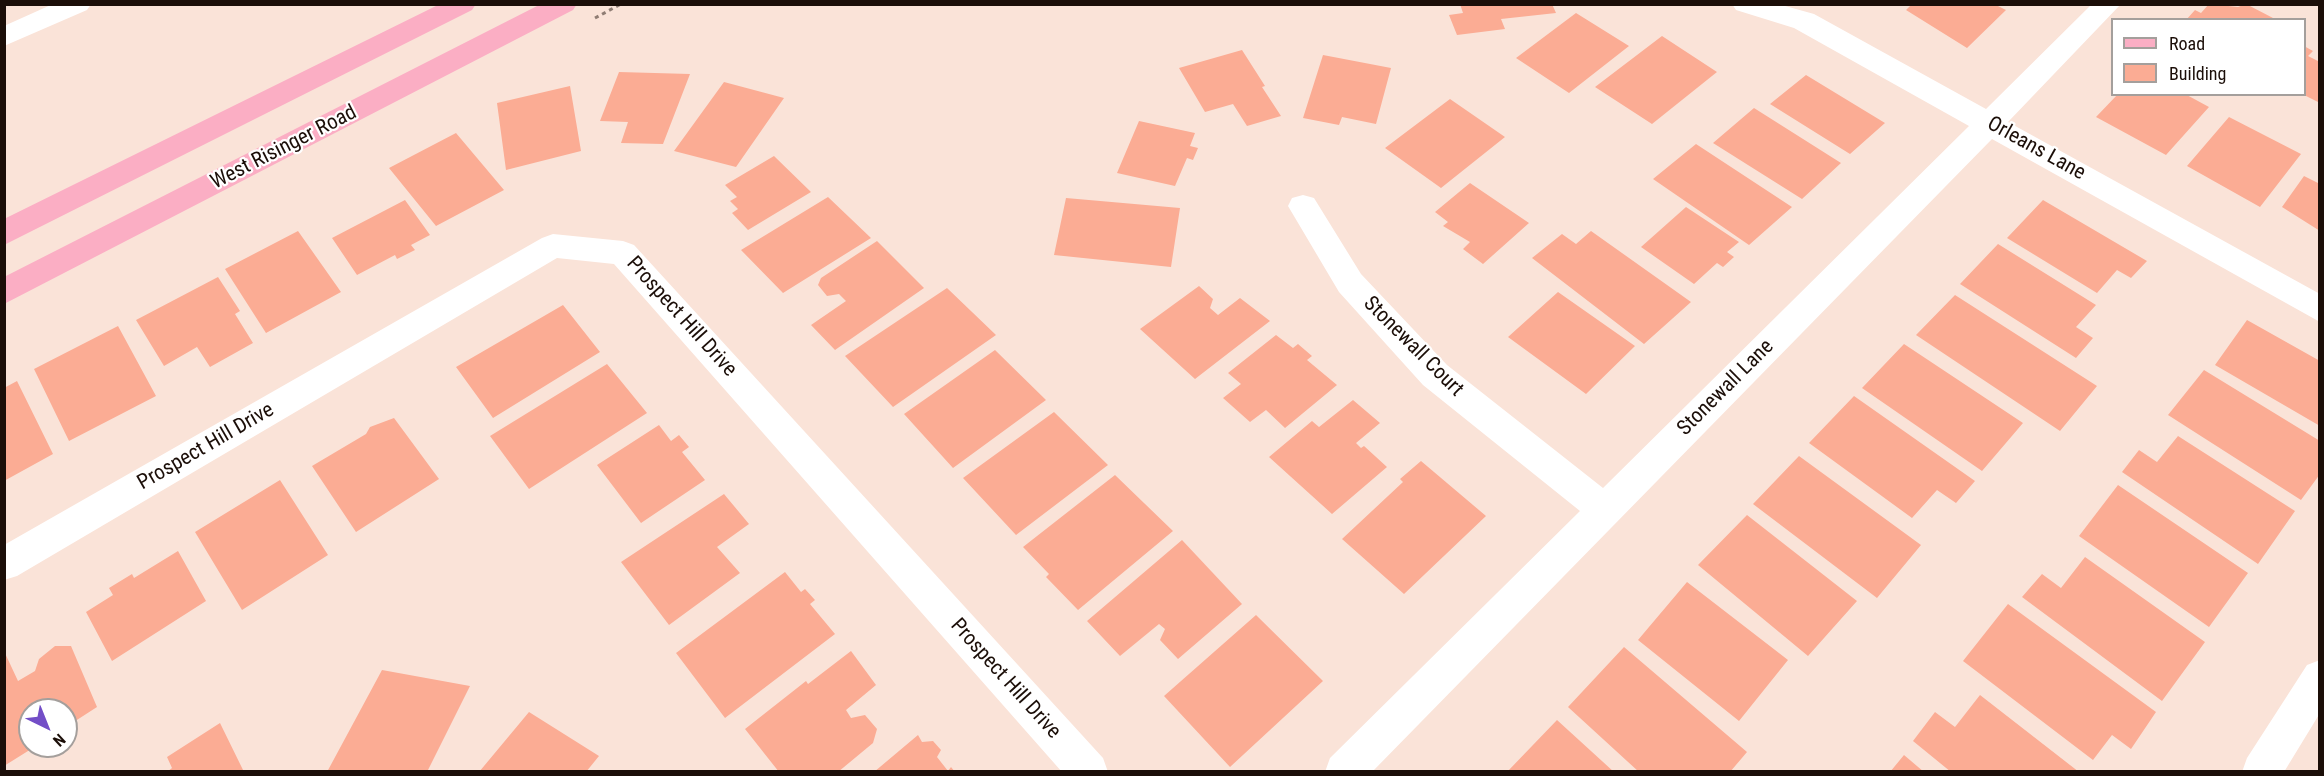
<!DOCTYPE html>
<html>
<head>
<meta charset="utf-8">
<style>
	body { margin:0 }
	#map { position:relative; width:2324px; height:776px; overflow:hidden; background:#fae3d8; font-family:"Roboto Condensed",sans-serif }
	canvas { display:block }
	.frame { position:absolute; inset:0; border:6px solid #1b0e08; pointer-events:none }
	.legend { position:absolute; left:2111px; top:18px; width:195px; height:78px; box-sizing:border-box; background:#fff; border:2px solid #a49f9c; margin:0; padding:8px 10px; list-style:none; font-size:18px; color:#1b0e08 }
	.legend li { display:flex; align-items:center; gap:12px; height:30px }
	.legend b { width:30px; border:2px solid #a49f9c }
	.north { position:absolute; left:18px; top:698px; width:60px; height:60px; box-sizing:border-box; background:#fff; border:2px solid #a49f9c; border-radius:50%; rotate:137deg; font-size:16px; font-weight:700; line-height:24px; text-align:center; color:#1b0e08 }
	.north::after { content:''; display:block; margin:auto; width:21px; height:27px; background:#734ec7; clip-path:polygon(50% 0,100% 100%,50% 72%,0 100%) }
</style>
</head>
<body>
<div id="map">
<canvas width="2324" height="776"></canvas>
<div class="frame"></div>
<ul class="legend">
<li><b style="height:8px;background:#fbaec4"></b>Road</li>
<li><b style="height:16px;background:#fbac94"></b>Building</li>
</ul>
<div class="north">N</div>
</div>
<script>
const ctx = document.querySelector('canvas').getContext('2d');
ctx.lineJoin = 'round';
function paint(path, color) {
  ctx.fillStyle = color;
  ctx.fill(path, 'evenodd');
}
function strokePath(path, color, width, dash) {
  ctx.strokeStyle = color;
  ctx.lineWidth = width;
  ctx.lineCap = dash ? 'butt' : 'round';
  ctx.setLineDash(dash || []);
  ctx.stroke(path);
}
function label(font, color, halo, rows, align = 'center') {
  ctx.font = font + ' "Roboto Condensed",sans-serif';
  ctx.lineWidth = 4.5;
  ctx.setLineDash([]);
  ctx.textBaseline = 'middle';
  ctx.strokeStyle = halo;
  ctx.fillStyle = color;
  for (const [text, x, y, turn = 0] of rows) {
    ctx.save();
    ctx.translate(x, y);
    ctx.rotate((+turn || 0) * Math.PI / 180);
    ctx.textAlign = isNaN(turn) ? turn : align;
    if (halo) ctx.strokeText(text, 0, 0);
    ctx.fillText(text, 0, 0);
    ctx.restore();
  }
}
paint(new Path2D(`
	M1460 4H1552L1556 13 1501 19 1505 29 1457 35 1449 15 1463 13Z
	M1912 4H1994L2006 10 1967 48 1906 10Z
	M2209 4 2238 7 2246 4 2273 18 2186 20 2195 10 2201 13Z
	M1576 13 1629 46 1569 93 1516 58Z
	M1662 36 1717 72 1652 124 1595 87Z
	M2304 46 2313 51 2308 56 2320 62V103L2304 95Z
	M1242 50 1265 86 1262 87 1281 116 1247 126 1233 104 1205 112 1179 68Z
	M1323 55 1391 68 1376 124 1342 117 1339 125 1303 118Z
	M619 72 690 74 663 144 621 143 628 122 600 121Z
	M1806 75 1885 123 1850 154 1770 104Z
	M724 82 784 98 736 167 674 151Z
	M570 86 581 151 506 170 497 103Z
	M2118 94H2185L2209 107 2166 155 2096 117Z
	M1450 99 1505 137 1441 188 1385 148Z
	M1754 108 1841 163 1802 199 1713 143Z
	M2229 117 2301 154 2260 207 2187 166Z
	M1139 121 1195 133 1190 146 1198 148 1193 160 1187 158 1175 186 1117 173Z
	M456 133 504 190 436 226 389 168Z
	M1696 144 1792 207 1749 245 1653 179Z
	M774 156 811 192 748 230 732 213 738 209 730 201 737 197 725 185Z
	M2304 176 2320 184V231L2282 207Z
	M1470 183 1529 223 1483 264 1463 249 1470 242 1443 226 1448 222 1435 212Z
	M828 197 871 238 783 293 741 250Z
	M1066 198 1180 208 1171 267 1054 255Z
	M405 200 430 235 411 245 415 250 397 259 395 255 357 275 332 238Z
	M2043 200 2147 261 2131 278 2117 270 2097 293 2007 238Z
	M1686 207 1739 242 1727 252 1734 257 1723 267 1717 263 1694 284 1641 247Z
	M298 231 341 292 266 333 225 269Z
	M1591 231 1691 302 1644 344 1532 258 1562 234 1576 244Z
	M877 241 924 288 835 350 811 325 846 301 839 294 827 296 818 285 821 278Z
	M1998 244 2096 305 2076 327 2093 338 2076 358 1960 284Z
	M218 277 240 311 235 314 253 343 210 367 197 347 164 366 136 320Z
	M1199 286 1213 299 1210 308 1218 315 1240 298 1270 321 1195 379 1140 329Z
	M947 288 996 335 893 407 845 356Z
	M1558 292 1635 346 1586 394 1508 337Z
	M1955 295 2097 386 2060 431 1916 335Z
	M563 305 600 352 493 418 456 367Z
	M2247 320 2320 361V426L2215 365Z
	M118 326 156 396 69 441 34 369Z
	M1276 335 1293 348 1298 344 1312 356 1307 360 1337 385 1285 428 1266 410 1250 422 1223 398 1241 384 1228 373Z
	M1904 344 2023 423 1982 471 1862 388Z
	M995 350 1046 400 953 468 904 414Z
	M607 364 647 413 529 489 490 436Z
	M2204 370 2320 441V474L2301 500 2168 415Z
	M17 381 53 454 4 481V388Z
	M1854 396 1975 481 1956 503 1937 490 1912 518 1809 443Z
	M1353 400 1380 423 1356 443 1361 448 1364 446 1387 467 1332 514 1269 457 1312 421 1319 427Z
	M1054 412 1108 465 1016 535 963 478Z
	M394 418 439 479 356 532 312 466 366 434 370 427Z
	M659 425 671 441 679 435 689 447 682 452 705 480 641 523 597 465Z
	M2178 436 2295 511 2258 564 2122 472 2139 450 2157 462Z
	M1799 456 1921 545 1877 598 1753 504Z
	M1421 461 1486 516 1404 594 1342 539 1403 482 1400 479Z
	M1115 475 1173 531 1078 610 1046 577 1049 574 1023 547Z
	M280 480 328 555 242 610 195 532Z
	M2118 485 2248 573 2209 627 2079 536Z
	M724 494 749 524 717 547 740 573 669 625 621 562Z
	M1747 515 1857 601 1808 656 1698 565Z
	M1182 540 1242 604 1178 659 1160 640 1165 629 1159 624 1120 656 1087 621Z
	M178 551 206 601 112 661 86 612 113 595 109 588 132 574 134 578Z
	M2085 557 2205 642 2162 701 2022 597 2042 574 2061 588Z
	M785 572 801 592 805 589 815 600 810 604 835 634 725 718 676 653Z
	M1687 582 1788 660 1739 721 1638 640Z
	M2008 604 2156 712 2131 749 2112 735 2093 760 1963 661Z
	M1256 615 1323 681 1230 767 1164 696Z
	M55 646H71L97 707 66 727V710H30V746H36L4 766V651L18 681 35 671 39 659Z
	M1624 647 1747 752 1730 772H1639L1568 707Z
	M851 651 876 685 846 710 851 718 865 715 877 729 873 743 838 772H779L745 729 806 681 808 684Z
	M382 670 470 686 427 772H327Z
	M1980 695 2079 772H1951L1913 741 1935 712 1955 727Z
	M529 712 599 756 586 772H479Z
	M1557 720 1614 772H1507Z
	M220 723 244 772H167L172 768 167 757Z
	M918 735 922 742 933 741 941 750 937 757 948 771 951 767 955 772H874Z
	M1904 755 1924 772H1890Z`), '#fbac94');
strokePath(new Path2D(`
	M595 18 621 4`), '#8f7d74', 3, [4, 4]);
paint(new Path2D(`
	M53 4H91L87 10 4 46V26Z
	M1732 4H1778L1814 14 1986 109 2092 4H2121L2008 122 2320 294V322L1992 139 1372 772H1325L1330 758 1580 511 1423 385 1339 292 1288 206 1292 198 1303 195 1314 198 1361 274 1447 365 1603 488 1969 126 1794 28 1736 10Z
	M553 234 623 241 634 245 1103 758 1108 772H1062L614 264 557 258 17 576 4 580V545L542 238Z
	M2320 660V713L2284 772H2242L2247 758 2307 665Z`), '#fff');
paint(new Path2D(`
	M440 4H476L472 10 4 245V219Z
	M541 4H577L573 10 4 304V277Z`), '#fbaec4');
label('21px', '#1b0e08', '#fff', [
	["West Risinger Road",284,148,-27],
	["Orleans Lane",2036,149,29],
	["Prospect Hill Drive",681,317,48],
	["Stonewall Court",1413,347,45],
	["Stonewall Lane",1726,388,-45],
	["Prospect Hill Drive",206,447,-30],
	["Prospect Hill Drive",1005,679,48]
]);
</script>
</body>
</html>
